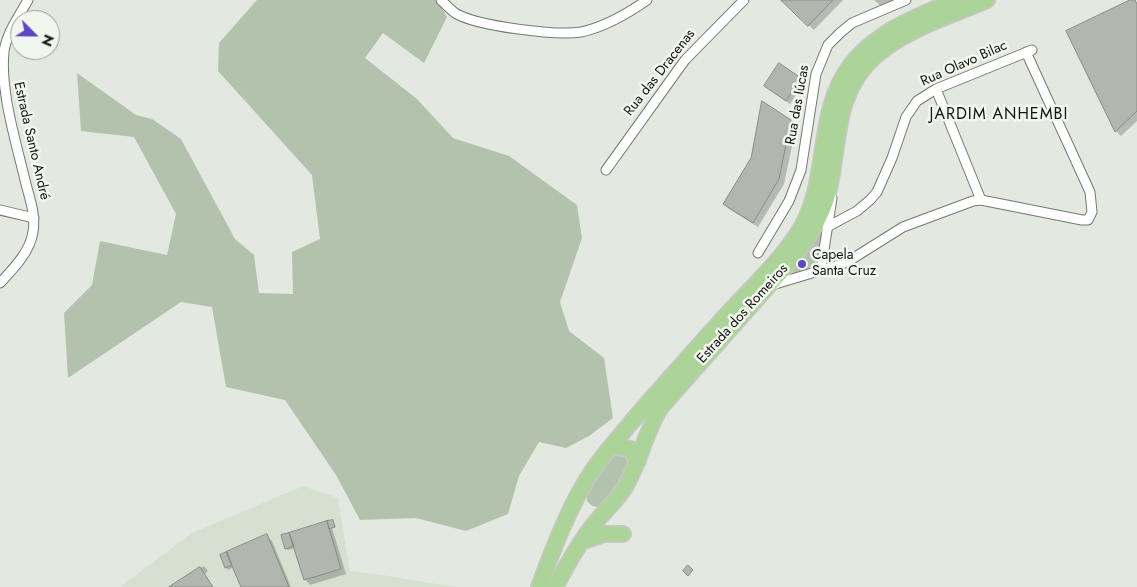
<!DOCTYPE html>
<html>
<head>
<meta charset="utf-8">
<style>
	body { margin:0 }
	#map { position:relative; width:1137px; height:587px; overflow:hidden; background:#e3e9e1; font-family:Jost,sans-serif }
	canvas { display:block }
	.north { position:absolute; left:10px; top:10px; width:50px; height:50px; box-sizing:border-box; background:#f1f6ee; border:1px solid #989c96; border-radius:50%; rotate:113deg; font-size:14px; font-weight:700; line-height:20px; text-align:center; color:#131412 }
	.north::after { content:''; display:block; margin:auto; width:18px; height:22px; background:#5d46bf; clip-path:polygon(50% 0,100% 100%,50% 72%,0 100%) }
</style>
</head>
<body>
<div id="map">
<canvas width="1137" height="587"></canvas>
<div class="north">N</div>
</div>
<script>
const ctx = document.querySelector('canvas').getContext('2d');
ctx.lineJoin = 'round';
function paint(path, color) {
  ctx.fillStyle = color;
  ctx.fill(path, 'evenodd');
}
function strokePath(path, color, width, dash) {
  ctx.strokeStyle = color;
  ctx.lineWidth = width;
  ctx.lineCap = dash ? 'butt' : 'round';
  ctx.setLineDash(dash || []);
  ctx.stroke(path);
}
function label(font, color, halo, rows, align = 'center') {
  ctx.font = font + ' Jost,sans-serif';
  ctx.lineWidth = 5;
  ctx.setLineDash([]);
  ctx.textBaseline = 'middle';
  ctx.strokeStyle = halo;
  ctx.fillStyle = color;
  for (const [text, x, y, turn = 0] of rows) {
    ctx.save();
    ctx.translate(x, y);
    ctx.rotate((+turn || 0) * Math.PI / 180);
    ctx.textAlign = isNaN(turn) ? turn : align;
    if (halo) ctx.strokeText(text, 0, 0);
    ctx.fillText(text, 0, 0);
    ctx.restore();
  }
}
paint(new Path2D(`
	M303 486 338 498 350 571 376 574 455 587H120L192 533Z`), '#d6e0d1');
paint(new Path2D(`
	M257 0H437L447 17 424 63 383 33 365 58 417 99 453 138 509 156 577 205 582 238 560 302 569 331 604 358 613 418 589 436 566 448 539 442 519 476 508 514 466 531 416 518 360 520 336 475 285 400 226 387 212 307 181 302 68 378 64 313 92 285 100 241 167 255 176 214 134 137 81 131 77 73 136 115 152 119 181 139 235 239 254 255 259 293 293 294 292 252 320 239 312 175 218 71 219 43Z
	M829 209 817 261 811 268 793 273 791 270Z
	M617 454 625 455C635 470 610 497 598 507L592 506 587 501V496L605 465Z`), '#b3c2ad');
paint(new Path2D(`
	M783 0H843L814 30Z
	M874 0H901L882 7Z
	M1133 0 1137 3V121L1121 136 1116 131Z
	M800 79 804 83 790 104 765 86Z
	M790 121 796 127 784 184 758 227 729 209 724 204 752 159Z
	M333 521 335 528H332L346 574 310 585 305 579 295 548 288 550 286 548Z
	M267 536 272 541 291 587H242L234 567 228 570 226 567Z
	M204 566 208 571 205 574 213 587H171Z`), '#0003');
const building = new Path2D(`
	M781 0H833L808 26Z
	M1130 0H1135L1137 4V111L1115 132 1066 31Z
	M779 63 801 78 786 101 764 86Z
	M762 101 791 120 779 179 753 223 723 204 751 158Z
	M333 520 335 527 329 529 327 521Z
	M327 521 341 569 304 580 289 533Z
	M289 533 294 546 285 549 281 535Z
	M267 534 289 587H241L226 552Z
	M227 552 232 565 225 568 220 555Z
	M688 565 693 570 688 576 683 571Z
	M200 567 213 587H169Z`);
paint(building, '#b1b6af');
strokePath(building, '#878c85', 1);
const minor = new Path2D(`
	M441 0C445 4 450 9 455 13 476 26 556 36 581 32 605 27 627 14 647 0
	M936 89 981 200
	M606 170 685 60 744 0
	M0 210 34 218
	M829 226 857 211 870 200 877 192 892 158 906 117 917 101 936 89 1032 50
	M758 253 789 201 801 170 816 74 828 45 840 33 852 23 906 0
	M821 269 832 198
	M0 283C13 269 30 252 33 232 36 214 29 197 25 180 16 142 0 91 4 52 6 34 19 16 28 0
	M772 285 842 264 852 259 903 227 973 201 981 200 1082 220H1088L1092 212 1090 192 1026 52`);
const primary = new Path2D(`
	M612 446 630 449 638 461
	M581 542 604 534H623
	M539 587C553 549 570 504 593 470 607 450 624 431 640 412 667 381 694 351 721 321 747 292 779 263 800 230 831 179 814 113 851 65 876 32 918 16 956 0
	M555 587C566 567 577 546 591 528 601 514 616 502 625 487 640 462 645 432 661 407L792 259C809 238 823 215 829 189 840 140 834 93 875 56 906 29 950 16 987 0`);
strokePath(minor, '#737871', 11);
strokePath(primary, '#c6c7c6', 18);
strokePath(minor, '#fff', 9);
strokePath(primary, '#acd498', 15);
for (const [x, y, r, color] of [
	[802,264,5,"#5d46bf"]
]) {
  const dot = new Path2D();
  dot.arc(x, y, r, 0, 2 * Math.PI);
  ctx.fillStyle = color;
  ctx.fill(dot);
  strokePath(dot, '#f1f6ee', 2);
}
label('14px', '#131412', '#f1f6ee', [
	["Rua Olavo Bilac",964,64,-24],
	["Rua das Dracenas",660,73,-52],
	["Rua das Iúcas",798,105,-80],
	["Estrada Santo André",31,141,77],
	["Estrada dos Romeiros",743,314,-48]
]);
label('14px', '#131412', '#f1f6ee', [
	["Capela",812,256],
	["Santa Cruz",812,272]
], 'left');
ctx.letterSpacing = '1px';
label('16px', '#131412', '#f1f6ee', [
	["JARDIM ANHEMBI",999,115]
]);
ctx.letterSpacing = '0px';
</script>
</body>
</html>
